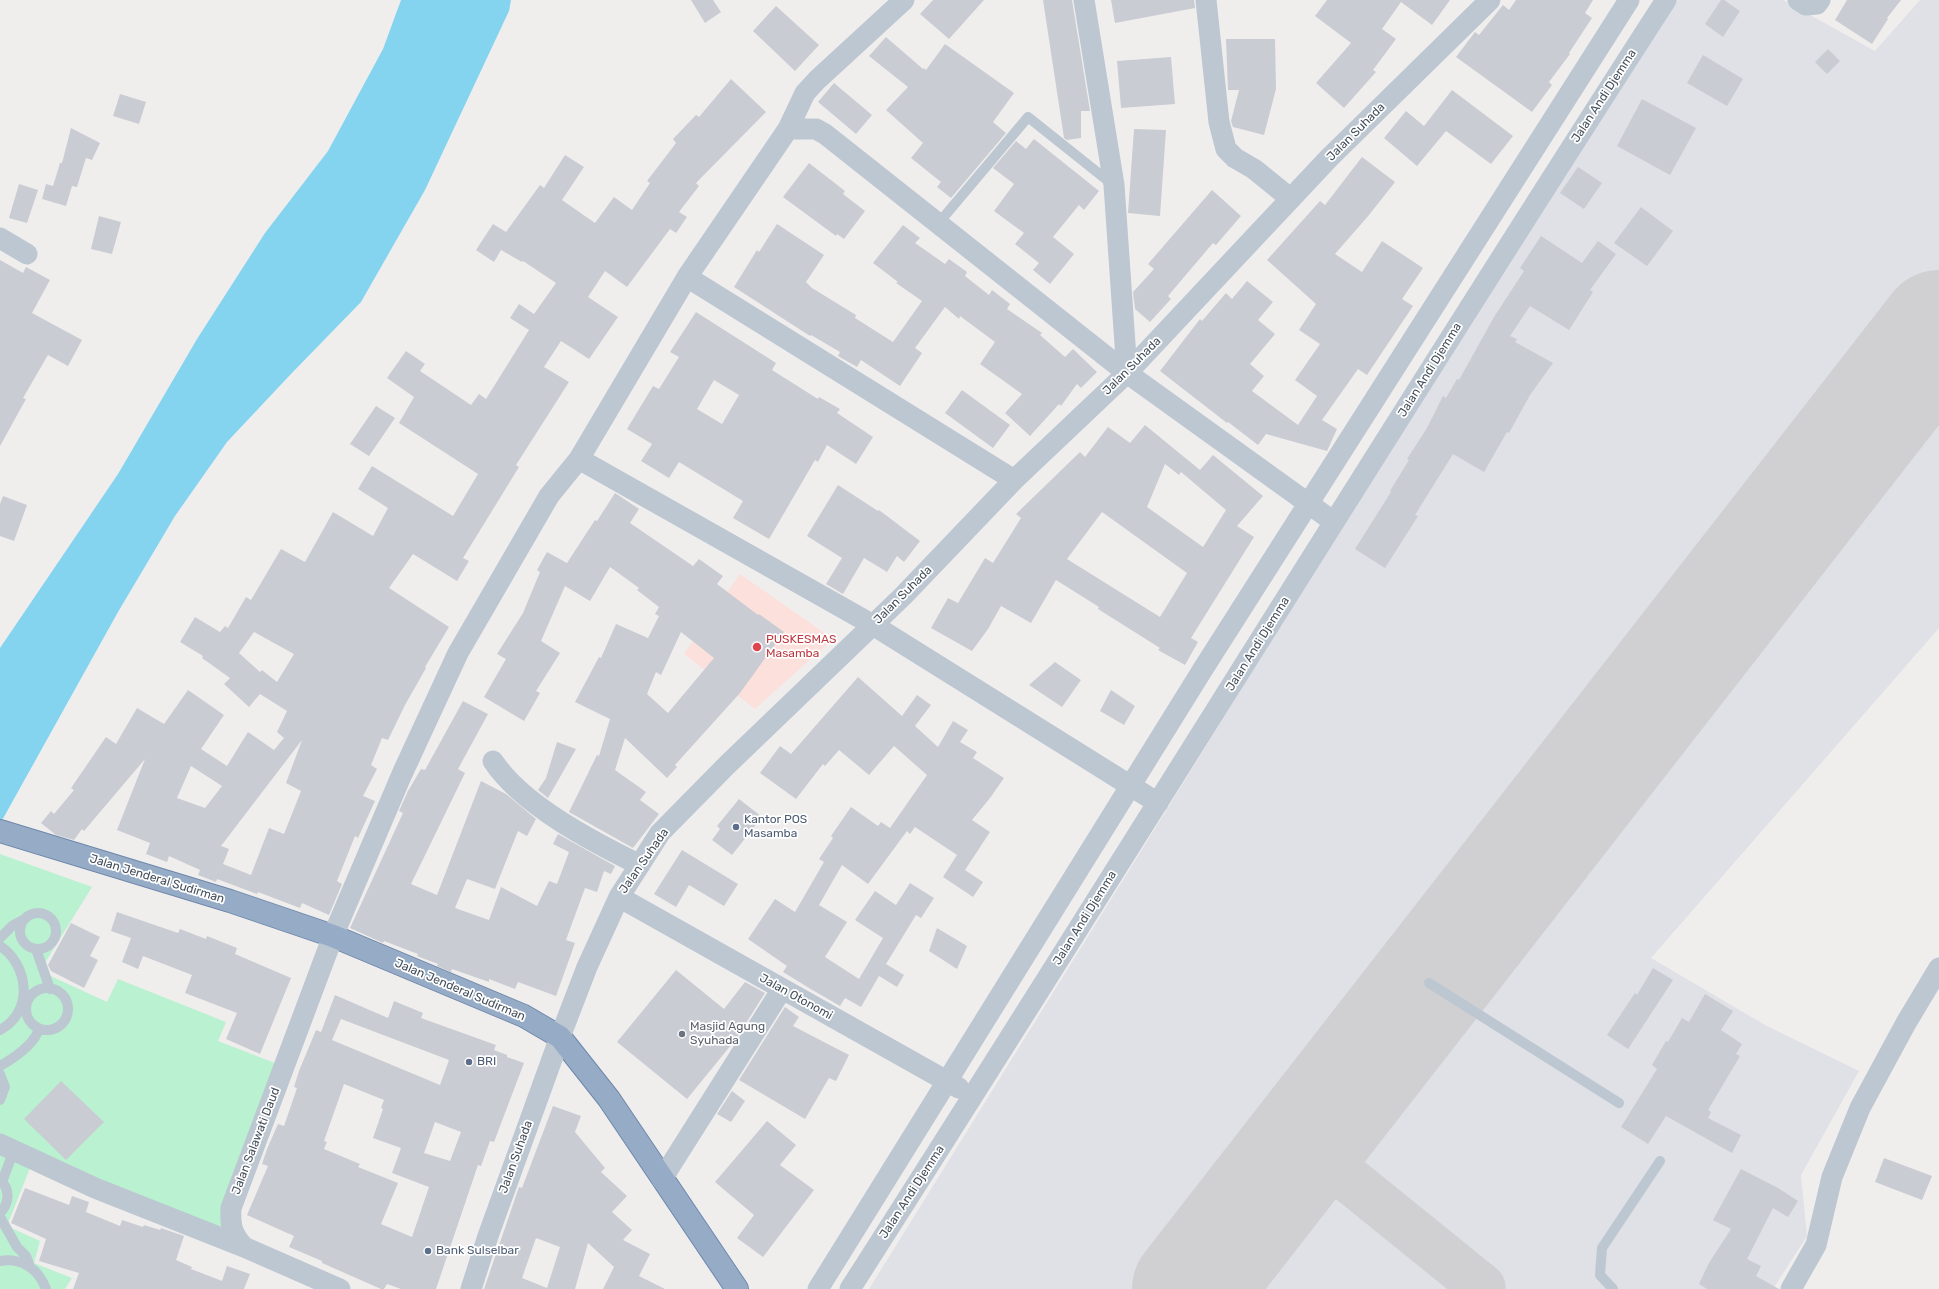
<!DOCTYPE html>
<html>
<head>
<meta charset="utf-8">
<style>
	body { margin:0 }
	canvas { display:block; background:#f0eded }
</style>
</head>
<body>
<canvas width="1939" height="1289"></canvas>
<script>
const ctx = document.querySelector('canvas').getContext('2d');
ctx.lineJoin = 'round';
function paint(path, color) {
  ctx.fillStyle = color;
  ctx.fill(path, 'evenodd');
}
function strokePath(path, color, width, dash) {
  ctx.strokeStyle = color;
  ctx.lineWidth = width;
  ctx.lineCap = dash ? 'butt' : 'round';
  ctx.setLineDash(dash || []);
  ctx.stroke(path);
}
function label(font, color, halo, rows, align = 'center') {
  ctx.font = font + ' Rubik,sans-serif';
  ctx.lineWidth = 3.5;
  ctx.setLineDash([]);
  ctx.textBaseline = 'middle';
  ctx.strokeStyle = halo;
  ctx.fillStyle = color;
  for (const [text, x, y, turn = 0] of rows) {
    ctx.save();
    ctx.translate(x, y);
    ctx.rotate((+turn || 0) * Math.PI / 180);
    ctx.textAlign = isNaN(turn) ? turn : align;
    if (halo) ctx.strokeText(text, 0, 0);
    ctx.fillText(text, 0, 0);
    ctx.restore();
  }
}
paint(new Path2D(`
	M740 574 833 639 755 709 684 654Z`), '#fce0dc');
paint(new Path2D(`
	M1677 0H1783L1875 51 1920 0H1939V628L1651 958 1765 1025 1859 1071 1801 1175 1807 1236 1773 1289H869L1480 305Z`), '#dfe1e6');
paint(new Path2D(`
	M0 854 92 887 40 971 107 1002 118 979 226 1022 218 1041 280 1065 215 1244 30 1168 7 1226 40 1241 34 1263 72 1278 65 1289H0Z`), '#b9f1d1');
paint(new Path2D(`
	M401 0H511L509 11 425 190 361 302 290 375 227 442 175 516 118 612 0 824V648L118 474 197 339 265 233 328 151 383 49Z`), '#84d4f0');
strokePath(new Path2D(`
	M1304 1143 1482 1287`), '#d0d0d2', 47);
strokePath(new Path2D(`
	M1191 1289 1939 329`), '#d0d0d2', 118);
paint(new Path2D(`
	M691 0H713L721 12 705 23Z
	M933 0H984L949 39 920 14Z
	M1043 0H1072L1090 111H1081V138L1067 140 1064 138Z
	M1111 0H1194L1195 8 1115 23Z
	M1327 0H1450L1432 25 1401 2 1382 29 1396 39 1373 70 1376 72 1344 108 1316 83 1351 43 1315 16Z
	M1516 0H1593L1585 13 1592 18 1569 53 1570 54 1549 82 1552 85 1532 112 1456 57 1475 32 1479 35 1503 5 1509 10Z
	M1721 0H1724L1740 11 1723 37 1705 24Z
	M1847 0H1901L1887 18 1888 19 1872 44 1835 20Z
	M776 6 819 45 795 71 753 31Z
	M886 37 923 69 924 68 926 70 945 44 1014 93 993 122 1006 133 951 198 937 187 941 182 911 158 923 143 886 110 908 87 869 56Z
	M1226 39H1275L1276 89 1264 135 1233 127 1231 121 1239 90H1228Z
	M1828 49 1840 61 1827 74 1815 62Z
	M1703 55 1743 79 1727 106 1687 83Z
	M1171 57 1175 104 1121 108 1117 61Z
	M731 79 766 112 696 183 699 186 679 212 687 217 676 233 670 229 627 287 605 271 588 297 618 317 589 359 561 341 544 367 569 382 516 465 519 467 463 558 469 561 457 581 413 554 389 588 449 627 425 667 426 668 405 705 388 740 382 738 371 765 377 769 363 796 375 801 358 838 355 836 337 881 342 884 329 915 302 903 300 908 258 892 257 894 217 879 216 882 198 875 200 870 169 856 167 862 146 854 150 843 117 830 145 759 84 831 82 829 74 840 56 835 41 823 51 811 54 814 74 790 71 788 106 737 116 744 137 708 164 724 188 690 224 715 201 749 227 766 248 732 274 750 284 738 277 732 287 711 260 694 249 707 224 684 230 678 202 658 203 656 180 642 195 617 220 632 225 626 228 628 246 597 251 600 281 549 305 562 333 512 373 536 388 508 358 489 372 466 453 516 478 474 399 423 414 397 387 378 406 351 425 364 420 371 471 405 479 394 486 399 529 330 510 318 519 304 534 314 556 283 523 261 522 262 501 250 494 262 476 250 493 224 506 232 540 185 544 188 565 155 584 167 562 200 595 223 614 197 632 210 650 183 647 181 676 143 673 139 696 115 699 117ZM254 632 294 654 277 682 262 670 260 672 239 653ZM302 740 286 783 301 791 284 834 269 828 251 875 223 864 229 849 221 846ZM191 766 222 786 205 808 177 798Z
	M834 83 872 115 856 134 818 102Z
	M1452 90 1513 136 1491 164 1446 131 1417 166 1384 138 1406 111 1424 126Z
	M120 94 146 102 139 124 113 116Z
	M1642 99 1696 128 1670 175 1617 146Z
	M71 128 100 143 92 160 86 158 77 187 72 186 66 206 42 199 46 184 53 186 60 163H62Z
	M1134 129 1166 130 1160 216 1128 213Z
	M1034 139 1099 191 1084 210 1079 205 1053 237 1074 254 1050 284 1033 270 1039 263 1015 244 1024 233 994 211 1014 184 993 168 1016 141 1026 149Z
	M1362 157 1395 182 1369 215 1335 254 1362 272 1382 241 1423 268 1402 299 1413 306 1367 375 1358 369 1322 420 1337 429 1327 451 1266 434 1258 445 1228 422 1227 423 1160 371 1200 319 1202 321 1226 293 1232 299 1247 281 1273 302 1258 320 1275 334 1250 364 1264 376 1252 391 1298 425 1317 396 1295 380 1320 344 1299 330 1316 304 1267 260 1320 201 1325 205Z
	M809 163 845 191 843 194 865 211 844 239 837 234 836 236 783 197Z
	M1578 167 1602 183 1584 209 1560 193Z
	M19 184 38 190 27 223 9 218Z
	M1212 190 1241 216 1216 245 1213 243 1168 296 1171 299 1150 322 1135 309 1133 292 1154 269 1148 264Z
	M1641 207 1673 231 1647 266 1614 243Z
	M99 216 121 222 112 254 91 249Z
	M777 224 824 255 806 282 812 288 856 315 855 318 893 342 922 301 896 283 898 282 873 263 903 225 920 238 915 243 945 264 949 259 967 272 965 276 989 295 992 290 1010 304 1007 309 1042 333 1040 335 1065 357 1073 349 1097 372 1081 388 1077 384 1061 406 1059 404 1030 436 1005 413 1022 394 980 364 995 342 960 316 959 319 945 307 915 348 922 353 900 386 861 360 857 367 838 356 840 352 811 335 810 336 734 287 757 250 759 252Z
	M1541 236 1582 263 1598 241 1616 254 1590 290 1593 292 1569 330 1530 306 1510 336 1517 339 1515 342 1553 363 1530 395 1509 433 1507 432 1484 472 1453 454 1415 515 1418 516 1385 568 1355 549 1391 492 1390 491 1409 460 1407 459 1427 428 1443 396 1446 398 1457 379 1459 380 1494 317 1524 271 1520 268Z
	M0 260 23 273 26 267 50 280 32 313 82 340 68 366 48 355 23 398 26 399 0 446Z
	M696 312 776 363 772 370 818 399 819 397 840 409 837 413 873 437 856 464 827 445 818 462 815 460 769 539 733 518 743 501 679 462 669 478 641 461 652 444 627 429 653 386 659 389 679 357 670 352ZM714 380 739 395 722 424 697 409Z
	M962 390 1010 425 993 448 945 413Z
	M376 406 395 418 369 456 350 444Z
	M1145 425 1200 470 1213 455 1263 496 1237 526 1254 537 1191 638 1198 642 1185 665 1158 650 1160 648 1098 609 1099 607 1056 580 1031 623 1001 606 988 629 972 651 931 628 948 598 958 603 985 558 993 563 1021 518 1016 514 1080 452 1085 457 1108 427 1130 443ZM1165 464 1179 475 1181 472 1226 510 1203 547 1147 507ZM1102 512 1187 573 1160 617 1067 559Z
	M838 485 878 511 879 510 920 541 904 562 897 556 887 572 864 558 843 594 826 584 842 558 807 536Z
	M615 493 639 509 630 523 693 566 699 559 723 576 717 584 758 615 759 614 784 632 740 693 675 765 677 767 667 778 625 738 615 770 646 792 640 800 659 814 633 848 569 812 597 755 599 756 610 719 575 702 599 657 601 658 616 624 648 638 659 616 655 614 659 607 637 590 639 588 610 567 590 601 565 586 541 641 560 653 536 691 540 693 524 721 484 697 506 659 497 654 523 613 540 572 537 570 547 552 567 563 595 520 597 521ZM681 632 714 658 668 713 647 694 656 672 661 675Z
	M3 496 27 505 14 541 0 536V504Z
	M1055 662 1081 680 1062 707 1029 685Z
	M858 677 902 716 917 695 931 705 915 726 938 747 953 721 968 730 960 742 977 752 973 758 1004 778 990 798 972 820 990 832 965 870 983 882 973 897 943 877 957 855 915 827 910 834 907 831 868 884 842 865 819 905 847 922 825 957 859 979 883 938 855 920 875 891 896 905 910 883 934 898 921 918 916 915 886 964 904 975 897 987 879 976 861 1007 845 998 840 1006 809 988 783 972 787 966 748 939 775 899 795 912 824 862 819 859 833 838 831 836 851 807 878 826 881 822 890 828 927 775 894 746 869 775 839 750 825 766 823 764 796 799 760 773 780 746 791 754Z
	M1111 690 1135 706 1124 725 1100 711Z
	M463 701 488 714 458 769 465 773 411 884 437 895 481 781 506 794 536 819 527 836 518 831 495 889 467 879 455 908 489 920 501 887 537 906 549 881 557 884 569 852 553 844 558 834 615 866 611 874 604 871 597 892 585 888 566 940 575 943 556 996 518 982 515 989 489 979V982L452 969 451 972 437 966 438 964 417 956 418 954 384 941 383 943 350 928 403 813 399 811 408 791 421 769 425 770Z
	M557 742 576 749 548 798 538 790 546 778Z
	M739 799 762 817 732 855 712 840 720 829 717 826Z
	M682 850 738 884 724 906 689 885 676 907 654 894Z
	M117 912 178 933 180 929 206 939 207 936 237 948 235 954 291 978 260 1054 226 1039 237 1013 185 993 192 975 143 956 138 969 122 962 131 938 111 931Z
	M71 923 100 937 90 956 98 960 84 988 51 971 48 965Z
	M937 928 967 946 957 969 929 951Z
	M1653 968 1673 980 1628 1049 1607 1035 1635 993 1637 995Z
	M676 970 724 1009 745 982 765 993 736 1039 687 1099 617 1042Z
	M1705 994 1733 1011 1721 1030 1742 1044 1736 1054 1740 1056 1708 1110 1711 1112 1708 1118 1741 1135 1732 1153 1666 1116 1648 1144 1621 1127 1657 1069 1652 1065 1666 1041 1668 1042 1682 1018 1689 1022Z
	M335 995 388 1018 394 1001 423 1013 421 1018 496 1045 494 1050 507 1055V1057L524 1063 494 1142 490 1141 481 1166 478 1165 436 1289H401L387 1284 384 1289H381L322 1263V1261L289 1247 294 1236 247 1215 268 1166 262 1164 267 1149 278 1124 284 1126 297 1088 294 1087 299 1071 316 1030 321 1032ZM341 1019 449 1060 440 1085 332 1040ZM344 1084 384 1100 381 1108 383 1109 373 1138 401 1148 392 1173 429 1187 412 1237 381 1224 398 1183 358 1167 360 1164 324 1149 327 1142 324 1141ZM435 1122 461 1132 450 1161 424 1153Z
	M785 1007 799 1017 793 1026 849 1055 836 1081 829 1078 805 1119 739 1080Z
	M61 1081 104 1122 66 1160 24 1119Z
	M732 1091 745 1101 731 1122 717 1114Z
	M553 1106 581 1116 575 1132 605 1168 601 1172 627 1196 612 1212 632 1230 623 1240 650 1254 639 1276 665 1289H603L614 1267 588 1243 575 1289H484L519 1187 522 1188ZM536 1238 560 1247 547 1288 522 1278Z
	M767 1121 796 1145 780 1165 814 1190 763 1257 737 1238 754 1215 715 1182Z
	M1884 1158 1932 1176 1922 1200 1875 1182Z
	M1741 1169 1778 1188 1798 1201 1788 1217 1773 1208 1747 1259 1761 1266 1756 1276 1779 1289H1707L1699 1284 1709 1263 1731 1229 1713 1220Z
	M25 1188 69 1205 72 1196 89 1202 86 1212 120 1226 122 1220 143 1227 144 1225 160 1230 161 1228 184 1236 176 1260 192 1267 191 1269 222 1281 227 1266 250 1274 244 1289H73L79 1273 39 1261 46 1239 11 1223Z`), '#caccd3');
const trunk = new Path2D(`
	M0 831 230 901 333 936 524 1016 560 1037 609 1099 737 1289`);
strokePath(trunk, '#6e88ab', 24);
strokePath(new Path2D(`
	M937 225 1028 117 1112 184
	M20 931a18 18 0 1 1 36 0a18 18 0 1 1-36 0Z
	M0 938 12 926 23 920
	M0 946C29 965 34 1012 0 1030
	M36 949 50 989
	M1429 983 1619 1103
	M26 1009a21 21 0 1 1 42 0a21 21 0 1 1-42 0Z
	M0 1066C14 1058 34 1045 39 1029
	M0 1074 5 1087 0 1100
	M0 1180C11 1189 9 1204 0 1213
	M2 1182 14 1150
	M0 1217 17 1247 26 1256 30 1267
	M0 1261C21 1257 39 1269 46 1289
	M1613 1289 1600 1275 1602 1248 1660 1161`), '#bdc7d1', 10);
strokePath(new Path2D(`
	M1084 0 1114 185 1127 373
	M1206 0 1219 122 1226 149 1235 158 1254 169 1291 199
	M1798 0 1806 5 1817 4 1820 0
	M788 129 805 93 817 80 904 0
	M0 238 27 254
	M687 277 1014 480
	M579 459 873 625 1158 803
	M493 761C522 805 593 842 640 865
	M619 897 959 1088
	M0 1144 95 1188 244 1247
	M662 1179 782 989
	M340 1289 244 1247C232 1234 230 1226 231 1208L333 936 402 774 458 653 549 496 579 459 687 277 788 129H816L825 134 1127 373 1334 522
	M471 1289 488 1236 560 1037 587 967 619 897 660 833 727 765 903 596 1014 480 1127 373 1329 158 1490 0
	M818 1289 1203 669 1629 0
	M850 1289C1124 861 1390 427 1666 0
	M1791 1289 1816 1245 1832 1177 1860 1108 1906 1023 1939 968`), '#bdc7d1', 21);
strokePath(trunk, '#96acc6', 22);
for (const [x, y, r, color] of [
	[757,647,5,"#e0444e"],
	[736,827,4,"#5c6f8a"],
	[682,1034,4,"#6b7280"],
	[469,1062,4,"#5c6f8a"],
	[428,1251,4,"#5c6f8a"]
]) {
  const dot = new Path2D();
  dot.arc(x, y, r, 0, 2 * Math.PI);
  ctx.fillStyle = color;
  ctx.fill(dot);
  strokePath(dot, '#fff', 1.5);
}
label('12px', '#45505c', '#fff', [
	["Jalan Andi Djemma",1604,96,-57],
	["Jalan Suhada",1356,132,-45],
	["Jalan Suhada",1132,366,-45],
	["Jalan Andi Djemma",1430,370,-58],
	["Jalan Suhada",903,595,-45],
	["Jalan Andi Djemma",1258,644,-58],
	["Jalan Suhada",644,861,-55],
	["Jalan Jenderal Sudirman",157,879,17],
	["Jalan Andi Djemma",1085,918,-58],
	["Jalan Jenderal Sudirman",460,990,23],
	["Jalan Otonomi",796,997,29],
	["Jalan Salawati Daud",256,1141,-69],
	["Jalan Suhada",516,1157,-70],
	["Jalan Andi Djemma",912,1192,-57]
]);
label('12px', '#be3a42', '#fff', [
	["PUSKESMAS",766,640],
	["Masamba",766,654]
], 'left');
label('12px', '#4e5e75', '#fff', [
	["Kantor POS",744,820],
	["Masamba",744,834],
	["BRI",477,1062],
	["Bank Sulselbar",436,1251]
], 'left');
label('12px', '#5b616d', '#fff', [
	["Masjid Agung",690,1027],
	["Syuhada",690,1041]
], 'left');
</script>
</body>
</html>
